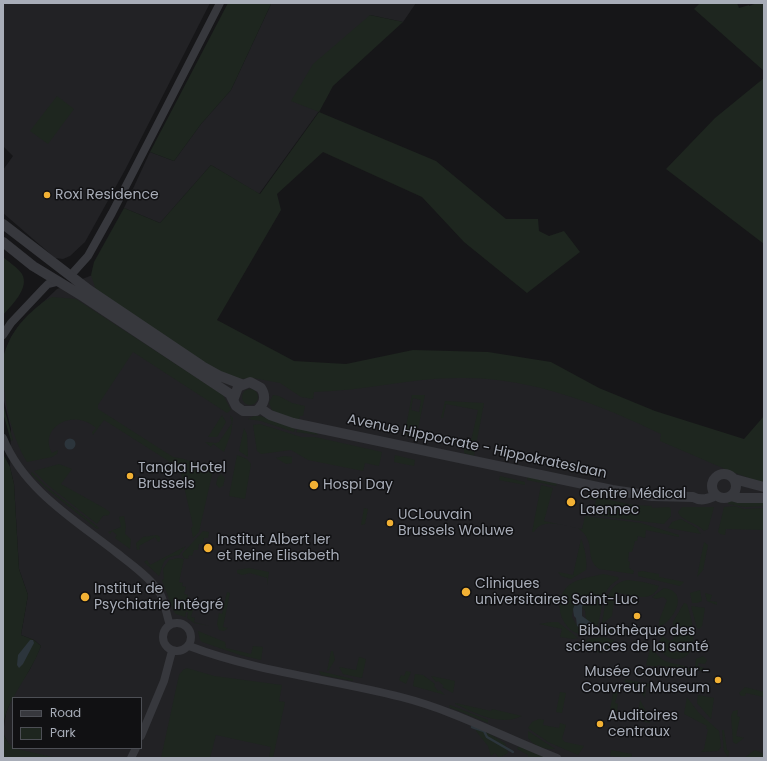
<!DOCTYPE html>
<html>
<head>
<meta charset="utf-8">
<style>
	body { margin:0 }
	#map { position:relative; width:767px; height:761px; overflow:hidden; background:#161618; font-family:Poppins,sans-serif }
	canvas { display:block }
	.frame { position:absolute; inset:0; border:4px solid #a8adb8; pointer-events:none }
	.legend { position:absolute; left:12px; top:697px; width:130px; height:52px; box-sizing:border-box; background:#111113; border:1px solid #4d4f55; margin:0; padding:5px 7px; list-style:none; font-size:12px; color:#a8adb8 }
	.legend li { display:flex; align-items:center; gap:8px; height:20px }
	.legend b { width:20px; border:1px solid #4d4f55 }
</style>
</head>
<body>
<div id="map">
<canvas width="767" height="761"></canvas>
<div class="frame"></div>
<ul class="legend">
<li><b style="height:5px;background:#37383d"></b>Road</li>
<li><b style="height:11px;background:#1e261f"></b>Park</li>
</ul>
</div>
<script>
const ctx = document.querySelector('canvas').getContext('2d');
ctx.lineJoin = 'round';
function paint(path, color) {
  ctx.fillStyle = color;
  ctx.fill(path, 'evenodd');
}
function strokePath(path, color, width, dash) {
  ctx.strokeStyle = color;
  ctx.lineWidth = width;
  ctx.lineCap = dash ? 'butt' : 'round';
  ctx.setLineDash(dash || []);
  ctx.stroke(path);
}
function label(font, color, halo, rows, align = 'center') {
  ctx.font = font + ' Poppins,sans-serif';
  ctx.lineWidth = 3;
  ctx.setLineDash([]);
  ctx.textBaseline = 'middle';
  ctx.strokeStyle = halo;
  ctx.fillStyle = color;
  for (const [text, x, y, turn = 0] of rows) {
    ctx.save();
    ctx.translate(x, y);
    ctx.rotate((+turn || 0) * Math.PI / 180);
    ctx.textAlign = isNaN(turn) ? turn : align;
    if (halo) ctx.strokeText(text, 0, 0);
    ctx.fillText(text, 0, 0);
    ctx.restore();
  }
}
paint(new Path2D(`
	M3 3H210L125 170 85 242 70 256 63 259 55 258 3 213V170L13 156 3 146Z
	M269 3H416L403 22 370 15 319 111 259 194 211 165 160 223 124 208 150 152 174 161 201 124 231 90 271 4Z
	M95 274 260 364H477L764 455V758H3L9 745 3 733 6 713 15 691 30 669 41 646 34 640 21 635 28 595 19 569 14 484 10 467 11 429 3 397 4 355 11 337 20 324 57 289ZM13 698H141V748H13Z`), '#222225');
paint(new Path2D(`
	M228 3 271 4 231 90 201 124 174 161 150 152Z
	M700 3H737L739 8 749 5V6L757 3H764V71L694 9Z
	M370 15 403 22 333 86 319 112 436 161 506 219H538L539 231 549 236 564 231 580 252 527 293 464 242 422 197 323 152 277 194 281 210 217 320 294 361 346 364 413 350 488 352 551 362 599 388 655 411 744 439 764 416V483L732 472 660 441 661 434C599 404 528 376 458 378 410 378 362 391 314 392L313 399 301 397 280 383 253 378 239 379 218 372 96 290 91 275 94 262 124 208 160 223 211 165 260 194 319 112 291 101 313 64Z
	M764 78V244L666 169 715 118Z
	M57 96 74 109 48 144 30 131Z
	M3 257C9 262 18 268 22 274 30 288 11 306 3 315Z
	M52 297 76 299 223 395 231 410 227 413 133 352 98 405V409L173 457 184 459 213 470 199 532 193 538 191 528 193 526 179 464 176 461 170 462 104 420 93 435 92 432 96 428C73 407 38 428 52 453L58 450 57 454 52 457 27 462C10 435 0 386 4 354 9 338 17 326 28 315 36 308 43 301 52 297Z
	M242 397a8 8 0 1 1 16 0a8 8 0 1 1-16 0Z
	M273 395 279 396 292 403 305 406 303 416H300L299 420 284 416 272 410 269 403Z
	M412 395H425L416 438 408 436 405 432ZM413 398 421 400 419 412 411 410Z
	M445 401 484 403 474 456 464 453V444L470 445 478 410 446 404 443 418H441Z
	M3 404 13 440 11 441 3 413Z
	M222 415 226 422 217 437H208Z
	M230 415 233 418 231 433 224 452 213 444 211 447 205 442 216 443 219 442 232 423Z
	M254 416H260L296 427 294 432 261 421 248 419Z
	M260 424 301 437H315L382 452 379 466 365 463 363 471 308 460 291 450 261 454 257 451 253 425Z
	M244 428 247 434 248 457 239 451Z
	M298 428 316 432 318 435 296 432Z
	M3 454 10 467 14 484 19 569 28 595 21 635 34 640 41 646C38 654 34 662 30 669 21 686 0 712 4 734 5 740 10 744 13 748L57 758H3Z
	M237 455 247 459 251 464 245 499 229 496Z
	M395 455 415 460 414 466 394 462Z
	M284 456 292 457V463L286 464 276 458Z
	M59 464 72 469 61 484 104 508 110 512 109 515 103 516 97 524 49 486 34 471Z
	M32 472 47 487 99 528 97 529 49 491 31 474Z
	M221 474 225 478 223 486 219 488 216 484 218 477Z
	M500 476 525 482V485L499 480Z
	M528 476 557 482 556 486 527 480Z
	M541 485 553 488 544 521 577 528C564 526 542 517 534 532H532Z
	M590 496 634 505 652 506V508L669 507 671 509V516L664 524 592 515 586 513 593 514 596 500 588 499Z
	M728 500H764V506L745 507 728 504Z
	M735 506 744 509 764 508V530L726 529 725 535 720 534 718 532 724 507Z
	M682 507H714L708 529 704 531C698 523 681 521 678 512Z
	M364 508 368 509 365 524 361 525Z
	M124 516 126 527 125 534 131 539 130 549 115 538 117 535 112 531 110 534 108 532 121 527 119 517Z
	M585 516 641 523 679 535V537L646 530 645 538 638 536 637 541H635L632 552H629L628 561 630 562 629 568 634 571 633 574 599 569C583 557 598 543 578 528L582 529Z
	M681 519 697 528 701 534 668 528 672 522Z
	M203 531 209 532 208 538H204L203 544H199L198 550H194L192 556 189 555 188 559 184 558 182 554Z
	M157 535 160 537V541L158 542 155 537 139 546 140 549 137 550 136 543 143 537Z
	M581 539C584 544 588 564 586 570L571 579 561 576 558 572 573 575Z
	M704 542 708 545 703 570 697 577Z
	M186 546 179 555C159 558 165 564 159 576L144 562 147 560 150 565Z
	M178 558 184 559 179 582 183 583 182 586 186 587 184 594 188 595 187 602H190L189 609 193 610 191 617 195 618 194 622 209 626 194 623 187 618 188 612H186L185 617 176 614 174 612 162 580 164 579 163 569 169 560Z
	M249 568 269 572 267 585V578L250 573 242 575 237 573V570Z
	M642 571 659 574V577L684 582 680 586 638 576V572Z
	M603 574 618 577 619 579C597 592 605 609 596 629L587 635C562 636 550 601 569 585 578 578 592 577 603 574ZM586 598 582 607 585 611 586 620 592 623V625L586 629 577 626 572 617C573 606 575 599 586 598Z
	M628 580 643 582 659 586C651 605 632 594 617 593L614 599 612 616 602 624C605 607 606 583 628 580Z
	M664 588C691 592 673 622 659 627V621L667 600 663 597 656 599 652 597Z
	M700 590 702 601 697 603H692L690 593Z
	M227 592 230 593 223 627 228 628 224 631 219 630 217 624 219 613 222 614Z
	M705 593 712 595 710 601 717 602V605L707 601Z
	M684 603 687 604C691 618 696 633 692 647 687 666 659 661 659 642L662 636 670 641 674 639 673 622Z
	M691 606 705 608 702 626 699 629 697 628Z
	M551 622H558L578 638 573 639 560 637 562 629 539 624Z
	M607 625 612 628V634L603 633V626Z
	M198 631 225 642 226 648 251 654 253 646 263 647 261 660 240 655 202 642 200 640Z
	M603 637 614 640 610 648H605L586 642 587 639Z
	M580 642 592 649 606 654 570 646Z
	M650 649C656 652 659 658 665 661 674 665 688 664 693 672L658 665 657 667 646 665Z
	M331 651H333L335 660 328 671H327Z
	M703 656 707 660 705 664 698 663V666L704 668 703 671 698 670 695 666 696 659Z
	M359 657 366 659 362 678 343 674 339 667 356 670Z
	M187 668 214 676 282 685 279 701 285 702 273 758H269L271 747 216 735 210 758H161L179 675 183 670Z
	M319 671 353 679V681L321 675Z
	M406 671 411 672 406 684 399 680 401 675 404 676Z
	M415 674 423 675 435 684 434 686 438 691 440 690 445 695 413 686Z
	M431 676 455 681 453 693 442 687 444 686 438 681 436 682Z
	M625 679 643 683V682L653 685 646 687 645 698 639 690 625 683Z
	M745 687 764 692V697L746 693 745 696H741L739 693Z
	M614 688 618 692 615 703 618 704 617 712 610 710Z
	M560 692 566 693 562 713 556 712Z
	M698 695 714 698 711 719 697 703Z
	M687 697 698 712 719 731 721 747 718 751 701 752 704 749 708 729H706L707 726 684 714Z
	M640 700 646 711 650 723 637 720Z
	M455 703 491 711 492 709 522 716C499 727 476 713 455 704Z
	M450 705 488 720V723L449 707Z
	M738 710 737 716 740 717 736 736 744 738 736 744 733 742 731 716 733 711Z
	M539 719 544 720 543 725 559 728 560 723 566 725 562 739 565 742 584 746 578 755 548 742 528 728 532 722Z
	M476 728C484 729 497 739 505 743L508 753 499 758 495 753 491 756 488 746 476 731Z
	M722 730H724L727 750 729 751 728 757 724 751Z
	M528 731 555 749C545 750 534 746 528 738Z
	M519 746 548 758H528V755L517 749Z
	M611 750 632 754 631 758 610 756Z
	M755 750 764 754V758H744Z`), '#1e261f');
paint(new Path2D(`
	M64.5 444a5.5 5.5 0 1 1 11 0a5.5 5.5 0 1 1-11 0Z
	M586 598 582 607V616L593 624 589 627 582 629 577 626 576 618 574 616 573 609 577 600Z
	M30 640H33L34 643 23 664 19 668 17 665 18 655Z`), '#2c353c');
strokePath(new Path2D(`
	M472 727 484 731 487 737 513 752`), '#2c353c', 2.5);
strokePath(new Path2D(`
	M70 276 88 256 112 213 220 3
	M3 335 11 323 44 288 48 284 56 282
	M3 438C24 490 75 520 117 553 131 564 148 576 158 590 165 600 166 614 170 625
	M163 637a14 14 0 1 1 28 0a14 14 0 1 1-28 0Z
	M189 646C257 672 331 679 401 697 456 711 505 738 557 758
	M141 736 164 681 172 651
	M131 758 136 748`), '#37383d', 8);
strokePath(new Path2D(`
	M3 224 89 290 202 366 220 376 241 384
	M3 242 33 266 84 297 230 394 236 406 243 411H256C264 405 267 397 261 388L250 382 238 387 234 398
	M260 408 270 415 293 423 612 490 652 496 693 497C700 501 709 499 716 495
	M712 486a12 12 0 1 1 24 0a12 12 0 1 1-24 0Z
	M734 479 764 487
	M731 496 738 498H764`), '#37383d', 10);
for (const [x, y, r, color] of [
	[47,195,4,"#f2b134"],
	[130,476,4,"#f2b134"],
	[314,485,5,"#f2b134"],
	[571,502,5,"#f2b134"],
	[390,523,4,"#f2b134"],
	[208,548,5,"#f2b134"],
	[466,592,5,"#f2b134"],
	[85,597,5,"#f2b134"],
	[637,616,4,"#f2b134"],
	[718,680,4,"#f2b134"],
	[600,724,4,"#f2b134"]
]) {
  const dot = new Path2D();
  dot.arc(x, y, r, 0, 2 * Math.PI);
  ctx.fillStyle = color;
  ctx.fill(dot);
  strokePath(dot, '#111113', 1.5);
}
label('14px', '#a8adb8', '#111113', [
	["Roxi Residence",55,195],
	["Tangla Hotel",138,468],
	["Brussels",138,484],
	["Hospi Day",323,485],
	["Centre Médical",580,494],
	["Laennec",580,510],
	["UCLouvain",398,515],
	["Brussels Woluwe",398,531],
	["Institut Albert Ier",217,540],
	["et Reine Elisabeth",217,556],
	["Cliniques",475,584],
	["universitaires Saint-Luc",475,600],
	["Institut de",94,589],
	["Psychiatrie Intégré",94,605],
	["Bibliothèque des",637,631,"center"],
	["sciences de la santé",637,647,"center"],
	["Musée Couvreur -",710,672,"right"],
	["Couvreur Museum",710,688,"right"],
	["Auditoires",608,716],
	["centraux",608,732]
], 'left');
label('14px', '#a8adb8', '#111113', [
	["Avenue Hippocrate - Hippokrateslaan",477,447,12]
]);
</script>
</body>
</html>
